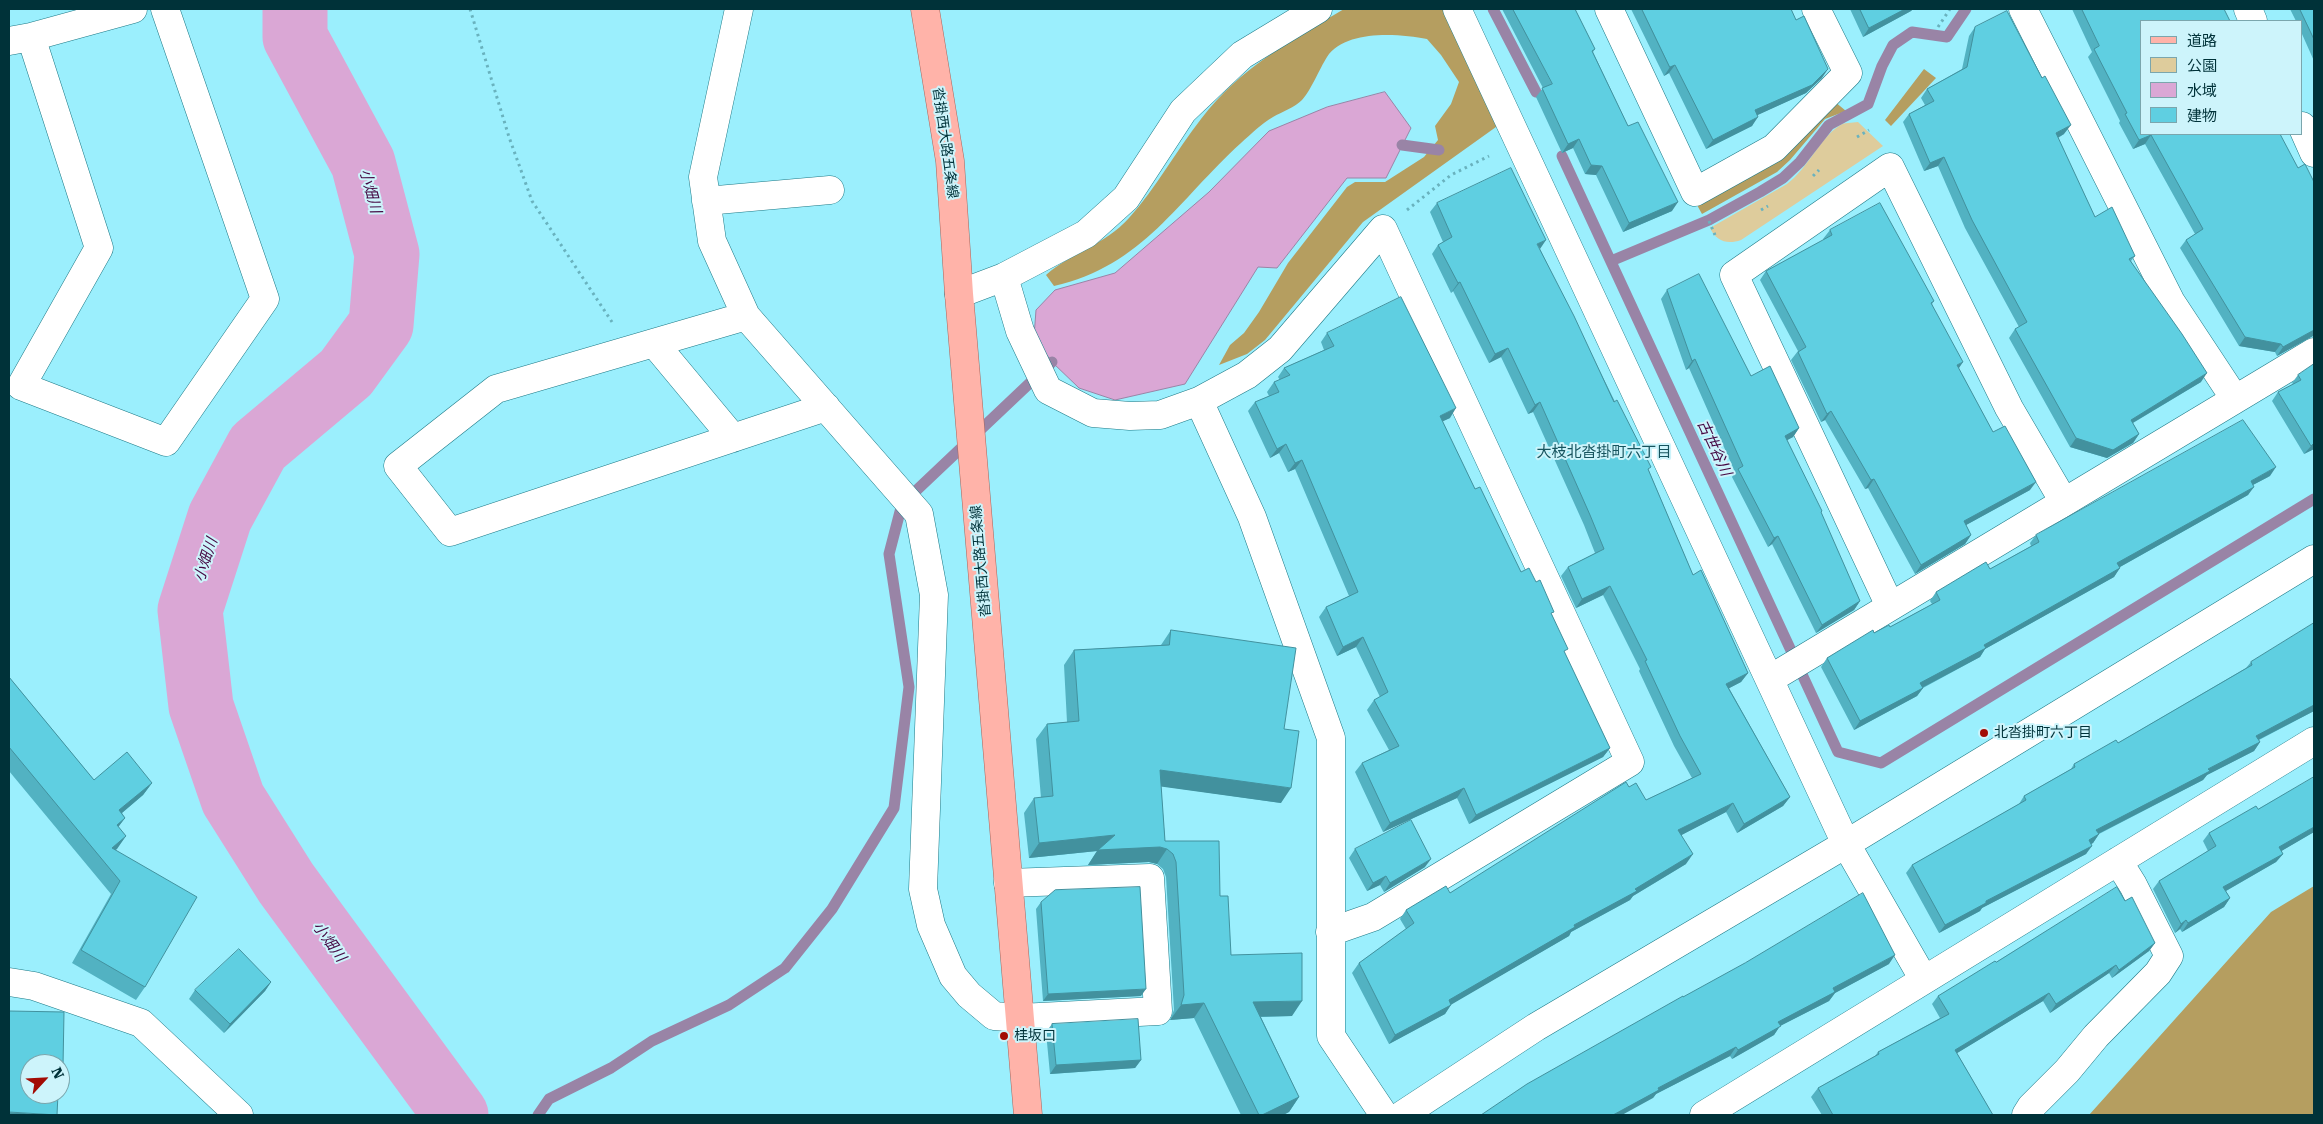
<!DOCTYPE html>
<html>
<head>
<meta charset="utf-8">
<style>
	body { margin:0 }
	#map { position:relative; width:2323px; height:1124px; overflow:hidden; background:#9beffd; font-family:"Roboto Serif","Noto Sans JP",serif }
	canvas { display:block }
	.frame { position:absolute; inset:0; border:10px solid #003239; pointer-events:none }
	.legend { position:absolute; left:2140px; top:20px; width:162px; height:115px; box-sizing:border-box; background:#cdf4fb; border:1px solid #7ba6ad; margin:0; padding:6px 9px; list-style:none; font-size:15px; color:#003239 }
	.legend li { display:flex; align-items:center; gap:10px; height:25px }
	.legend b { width:25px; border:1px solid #7ba6ad }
	.north { position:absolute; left:20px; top:1054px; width:50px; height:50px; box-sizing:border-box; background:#cdf4fb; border:1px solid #7ba6ad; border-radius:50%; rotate:65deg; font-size:14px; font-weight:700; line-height:20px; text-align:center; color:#003239 }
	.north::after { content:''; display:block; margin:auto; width:18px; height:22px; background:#a20b04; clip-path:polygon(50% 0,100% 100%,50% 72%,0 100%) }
</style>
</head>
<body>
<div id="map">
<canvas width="2323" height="1124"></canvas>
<div class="frame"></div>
<ul class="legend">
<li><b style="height:6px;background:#ffb3a9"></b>道路</li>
<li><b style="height:14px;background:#decc9c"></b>公園</li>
<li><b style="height:14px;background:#daa7d5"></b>水域</li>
<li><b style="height:14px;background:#5fcfe1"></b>建物</li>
</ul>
<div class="north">N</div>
</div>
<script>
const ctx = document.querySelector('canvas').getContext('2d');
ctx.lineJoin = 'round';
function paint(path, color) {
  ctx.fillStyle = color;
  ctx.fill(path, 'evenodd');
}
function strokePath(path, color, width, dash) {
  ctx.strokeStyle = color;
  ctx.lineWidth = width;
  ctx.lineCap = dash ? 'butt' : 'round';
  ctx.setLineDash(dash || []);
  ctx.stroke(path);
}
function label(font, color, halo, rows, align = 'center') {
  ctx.font = font + ' "Roboto Serif","Noto Sans JP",serif';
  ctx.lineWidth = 4;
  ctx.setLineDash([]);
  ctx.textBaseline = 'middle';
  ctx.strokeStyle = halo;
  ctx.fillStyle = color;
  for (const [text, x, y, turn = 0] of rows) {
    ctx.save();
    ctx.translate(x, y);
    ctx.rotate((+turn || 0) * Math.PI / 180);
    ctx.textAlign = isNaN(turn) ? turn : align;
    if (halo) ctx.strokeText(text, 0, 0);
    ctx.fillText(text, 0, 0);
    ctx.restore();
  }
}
paint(new Path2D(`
	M1858 122 1883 146 1741 240C1727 245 1716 241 1710 228L1787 184C1808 168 1820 138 1839 126 1844 122 1852 123 1858 122Z`), '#decc9c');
paint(new Path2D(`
	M1344 9H1447L1496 116V127L1363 222 1265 340 1247 354 1219 365 1230 345 1244 333 1259 312 1288 263 1347 187 1355 182H1385L1424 157 1438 140 1435 126 1451 104 1459 82 1441 55 1427 39C1399 34 1346 29 1327 57 1320 68 1310 92 1302 100 1295 107 1282 112 1273 117 1261 124 1251 134 1241 143 1178 200 1143 266 1054 286L1046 275C1072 252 1105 245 1129 218 1156 188 1176 151 1201 119 1240 68 1290 41 1344 9Z
	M1924 69 1936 78 1891 126 1885 120Z
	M1834 101 1846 111 1825 119 1790 160 1777 172 1702 214 1697 205 1749 177Z
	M2314 886V1115H2089L2271 912Z`), '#b59e60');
const water = new Path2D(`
	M1385 92 1411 128 1386 178H1347L1277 268 1258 267 1185 384 1115 400 1079 388 1052 362 1034 337 1036 310 1055 290 1115 273 1209 192 1269 131 1327 107Z`);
paint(water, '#daa7d5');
strokePath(water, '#9984a6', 1);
strokePath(new Path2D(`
	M1493 9 1536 92
	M1402 145 1439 150
	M1562 156 1838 752 1881 763 2314 499
	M1611 261 1709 220 1760 192 1783 178 1800 162 1829 125 1868 104 1882 66 1893 45 1912 32 1947 37 1966 9
	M538 1115 549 1099 611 1068 652 1041 729 1005 785 968 832 909 894 808 909 687 889 554 902 504 1052 362`), '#9984a6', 11);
strokePath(new Path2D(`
	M295 9V37L363 163 387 254 381 325 346 373 258 447 220 517 190 610 201 706 233 799 286 883 456 1115`), '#daa7d5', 65);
const minor = new Path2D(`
	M739 9 703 177 712 241 746 316 919 514 934 595 923 889 931 925 953 976 969 995 994 1016 1020 1018 1158 1011 1150 878 1008 883
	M1457 9 1846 844 1924 980
	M1609 9 1695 192 1774 148 1848 73 1816 9
	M2023 9 2171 302 2235 399
	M2248 9 2253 21
	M31 37 99 248 21 386 166 442 265 299 165 9
	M9 41 31 37 133 9
	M2302 126 2314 153
	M706 201 830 190
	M1004 277 1020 331 1048 390 1093 413 1130 416 1160 415 1199 401 1247 375 1280 349 1383 229 1630 762 1373 917 1330 932
	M959 294 1004 277 1086 234 1126 198 1183 111 1242 55 1318 9
	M746 316 496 389 398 466 450 532 826 407
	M654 343 733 438
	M1199 401 1252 517 1331 738V1036L1384 1115
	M1890 606 1734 275 1890 167 2009 408 2064 502
	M1770 679 2314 352
	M9 982 34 986 141 1023 239 1115
	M1402 1115 1536 1027 1846 844 2314 559
	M1704 1115 2314 741
	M2026 1115 2031 1107 2067 1071 2096 1036 2158 973 2169 956 2133 885 2118 861`);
const major = new Path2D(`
	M925 9 950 161 959 294 1028 1115`);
strokePath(minor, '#1d7986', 29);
strokePath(major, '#a6655c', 29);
strokePath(new Path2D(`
	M470 9 509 137 532 201 612 322
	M1938 27 1950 9
	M1857 137 1869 130
	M1813 176 1819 170
	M1407 210 1451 175 1489 156
	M1761 210 1768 206
	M1709 221 1715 235`), '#69b2be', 3, [2.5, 4]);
strokePath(minor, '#fff', 28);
strokePath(major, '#ffb3a9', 28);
paint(new Path2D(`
	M1502 9H1575L1595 49 1593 52 1628 126 1672 211 1623 232 1596 175 1585 174 1573 148 1562 153 1536 97 1543 88Z
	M1631 9H1791L1822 78 1806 93 1757 115 1752 126 1706 149 1669 73 1664 76Z
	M1850 9H1913L1911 11 1863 37Z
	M2072 9H2224L2142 21 2280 134 2313 336 2277 356 2275 352 2239 346 2180 248 2186 240 2195 234 2145 144 2133 149 2119 123 2120 121 2088 57 2092 52Z
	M2290 9H2314V61L2302 34V21H2296Z
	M1975 27 2064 134 2058 138 2095 217 2135 256 2131 261 2201 382 2133 423 2139 434 2133 443 2107 458 2070 447 2009 338 2015 329 2019 327 1965 228 1938 166 1924 171 1903 122 1909 114 1925 105 1921 98 1927 89 1962 69 1969 36Z
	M1437 203 1540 249 1649 471 1693 575 1748 673 1741 682 1729 688 1790 797 1783 806 1737 833 1726 812 1681 835 1686 864 1633 896 1630 900 1571 932 1569 936 1451 1004 1445 1014 1389 1044 1352 973 1359 963 1406 929 1400 919 1406 910 1450 893 1629 787 1646 800 1692 778 1674 746 1639 671 1640 669 1603 595 1576 608 1561 576 1568 567 1595 553 1584 525 1533 412 1528 414 1501 357 1489 363 1453 291 1451 293 1432 254 1438 245 1443 242 1430 212Z
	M1830 230 1934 301 1932 304 1959 369 1993 432 2030 490 1966 525 1971 535 1965 544 1915 574 1868 488 1865 489 1825 420 1821 422 1791 360 1798 351 1760 280 1766 271 1824 240 1823 239Z
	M1667 290 1751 376 1799 428 1793 437 1787 440 1821 513 1860 601 1854 610 1816 633 1772 544 1768 547 1732 477 1735 472 1689 368 1686 370 1661 299Z
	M1327 333 1450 418 1442 421 1475 489 1521 572 1552 615 1565 654 1610 748 1603 757 1469 824 1457 798 1383 832 1355 772 1362 763 1389 750 1367 710 1374 700 1380 697 1356 647 1337 656 1319 617 1326 607 1349 596 1295 469 1288 472 1279 453 1270 458 1248 411 1255 402 1269 396 1267 392 1274 382 1280 380 1278 377 1284 368 1324 350 1321 342Z
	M2314 364V449L2304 454 2272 401 2278 392 2293 384 2292 383 2298 375Z
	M2270 476 2253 485 2248 495 2120 567 2114 577 1985 649 1980 657 1923 688 1917 696 1854 730 1821 667 1827 658 1874 633 1890 627 1932 604 1930 601 1936 592 1990 569 2031 546 2030 543 2036 535Z
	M2314 623V711L2259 740 2260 742 2254 751 2207 775 2203 780 2099 834 2093 843 2091 844 2086 854 1982 908 1980 911 1939 933 1906 873 1912 865 2019 804 2024 796 2071 769 2074 764 2118 743 2246 668 2251 662Z
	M1171 630 1284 729 1281 803 1161 786 1165 841 1220 896 1231 955 1292 1016 1261 1017 1299 1097 1289 1112 1283 1115H1241L1194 1018 1170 1020 1174 1010 1166 877 1163 869 1157 864 1149 862 1088 865 1097 851 1029 858 1024 813 1034 798H1041L1036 739 1047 724 1067 722 1064 665 1074 650 1161 645Z
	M9 677 94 780 152 783 143 795 122 813 125 818 118 827 126 836 115 850 145 987 136 1000 72 963 111 894 9 771Z
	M2258 809 2314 832 2281 851 2283 854 2276 862 2226 891 2230 898 2224 907 2182 932 2180 929 2175 933 2153 889 2159 881 2208 851 2203 841 2209 833Z
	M1355 849 1425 867 1384 892 1380 885 1367 891 1349 858Z
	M2125 901 2155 943 2149 951 2112 978 2109 973 2050 1013 2043 1001 1957 1053 1993 1115H1822L1811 1097 1818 1088 1875 1056 1878 1052 1940 1018 1932 1004 1938 996 1996 962Z
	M1041 902 1141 996 1043 1001 1036 909Z
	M1889 964 1835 993 1829 1001 1780 1026 1774 1035 1732 1059 1730 1056 1656 1094 1653 1098 1683 997Z
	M271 982 265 991 224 1033 189 999 195 990Z
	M1052 1024 1141 1060 1135 1068 1050 1074 1046 1032Z`), '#52b2c2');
paint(new Path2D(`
	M1905 9H1913L1911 11 1863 37 1869 28Z
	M1675 65 1669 73 1664 76 1670 67Z
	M1828 69 1822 78 1806 93 1749 119 1755 110Z
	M1758 117 1752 126 1706 149 1713 140Z
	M2071 125 2064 134 2050 142 2056 133Z
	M2151 135 2145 144 2133 149 2139 140Z
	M1579 139 1573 148 1562 153 1568 144Z
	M1944 157 1938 166 1924 171 1930 163Z
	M1591 165 1602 166 1596 175 1585 174Z
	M1678 202 1672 211 1623 232 1629 223Z
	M1546 240 1540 249 1537 244Z
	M1460 282 1453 291 1451 293 1458 283Z
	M2314 330V337L2313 336 2277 356 2283 347Z
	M2245 337 2281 344 2275 352 2239 346Z
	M1508 348 1501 357 1489 363 1495 354Z
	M1695 359 1689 368 1686 370 1692 361Z
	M1963 362 1957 371V365Z
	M2207 373 2201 382 2124 428 2131 420Z
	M1540 402 1533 412 1528 414 1535 405Z
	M1456 408 1450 418 1433 426 1440 416Z
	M1831 411 1825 420 1821 422 1827 414Z
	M1799 428 1793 437 1778 445 1785 436Z
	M2139 434 2133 443 2107 458 2070 447 2076 438Z
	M2314 443V449L2304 454 2311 446Z
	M1286 444 1279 453 1270 458 1277 449Z
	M1302 460 1295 469 1288 472 1295 463Z
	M2276 467 2270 476 2245 489 2251 481Z
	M1874 479 1868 488 1865 489 1871 480Z
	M2036 482 2030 490 1957 530 1964 521Z
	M2254 487 2248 495 2111 572 2117 563Z
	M1971 535 1965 544 1915 574 1921 565Z
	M1778 536 1772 544 1768 547 1774 538Z
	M2120 568 2114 577 1985 649 1980 657 1914 692 1920 683 1984 645Z
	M1610 586 1603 595 1576 608 1582 599Z
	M1860 601 1854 610 1816 633 1822 625Z
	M1363 637 1356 647 1337 656 1343 647Z
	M1748 673 1741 682 1720 693 1726 684Z
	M1923 688 1917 696 1854 730 1860 721Z
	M2314 705V711L2250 744 2256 736Z
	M2260 742 2254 751 2207 775 2203 780 2090 838 2096 830 2208 769Z
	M1610 748 1603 757 1469 824 1476 815Z
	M1160 770 1291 788 1281 803 1150 785Z
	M152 783 143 795 110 823 119 810Z
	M1464 788 1457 798 1383 832 1390 823Z
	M1790 797 1783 806 1737 833 1744 824Z
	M1733 803 1726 812 1672 840 1678 830Z
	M125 818 116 830 117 825Z
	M2314 827V832L2273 856 2279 847Z
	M2099 834 2093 843 2083 848 2089 840Z
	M1115 835 1167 849 1157 864 1149 862 1088 865 1097 851 1029 858 1039 843Z
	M126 836 117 849 103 861 112 848Z
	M2092 846 2086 854 1982 908 1980 911 1939 933 1945 925 1986 901Z
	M1693 854 1686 864 1633 896 1630 900 1571 932 1569 936 1442 1010 1449 1000Z
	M2283 854 2276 862 2217 896 2223 887Z
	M1431 859 1425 867 1384 892 1390 883Z
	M1386 876 1380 885 1367 891 1373 883Z
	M2230 898 2224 907 2182 932 2188 923Z
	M2186 920 2180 929 2175 933 2181 924Z
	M2155 943 2149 951 2112 978 2119 970Z
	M1895 955 1889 964 1835 993 1829 1001 1780 1026 1774 1035 1732 1059 1738 1050 1778 1022 1833 988Z
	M2116 965 2109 973 2050 1013 2056 1004Z
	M271 982 265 991 224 1033 230 1024Z
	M1146 989 1141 996 1043 1001 1048 994Z
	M2049 993 2043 1001 1949 1058 1955 1050Z
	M1302 1001 1292 1016 1243 1017 1253 1002Z
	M1204 1003 1194 1018 1170 1020 1181 1005Z
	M1451 1005 1445 1014 1389 1044 1395 1035Z
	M1736 1047 1730 1056 1656 1094 1653 1098 1622 1115H1613L1658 1088Z
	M1141 1060 1135 1068 1050 1074 1056 1065Z
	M1299 1097 1289 1112 1283 1115H1262Z
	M9 1112 53 1115H9Z`), '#42919e');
const building = new Path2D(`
	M1513 9H1575L1595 49 1592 51 1628 126 1638 122 1678 202 1629 223 1602 166 1591 165 1579 139 1568 144 1542 88 1552 84Z
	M1642 9H1791L1796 20 1804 16 1828 69 1812 85 1755 110 1758 117 1713 140 1675 65 1670 67Z
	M1860 9H1905L1869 28Z
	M2082 9H2224L2230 21H2142V134H2280L2298 168 2305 164 2314 182V330L2283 347 2281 344 2245 337 2186 240 2203 229 2151 135 2139 140 2125 114 2127 113 2094 49 2099 46Z
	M2300 9H2314V39Z
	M2007 11 2042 78 2045 76 2071 125 2056 133 2095 217 2112 207 2135 256 2129 259 2182 334 2207 373 2131 420 2139 434 2113 450 2076 438 2015 329 2027 322 1972 220 1944 157 1930 163 1909 114 1934 101 1927 89 1967 67 1975 27Z
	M1511 168 1546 240 1537 244 1574 316 1614 402 1617 400 1651 467 1648 469 1693 575 1701 570 1748 673 1726 684 1790 797 1744 824 1733 803 1678 830 1693 854 1635 889 1637 891 1574 925 1575 927 1449 1000 1451 1005 1395 1035 1359 963 1414 923 1406 910 1446 886 1450 893 1626 782 1629 787 1636 783 1646 800 1701 774 1680 736 1645 661 1647 660 1610 586 1582 599 1568 567 1604 549 1590 515 1540 402 1535 405 1508 348 1495 354 1460 282 1458 283 1438 245 1452 237 1437 203Z
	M1880 203 1934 301 1931 303 1963 362 1957 365 1993 432 2005 426 2036 482 1964 521 1971 535 1921 565 1874 479 1871 480 1831 411 1827 414 1798 352 1806 347 1766 271 1832 235 1830 230Z
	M1699 274 1751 376 1770 366 1799 428 1785 436 1822 511 1821 512 1860 601 1822 625 1778 536 1774 538 1738 469 1743 466 1695 359 1692 361 1667 290Z
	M1401 297 1456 408 1440 416 1475 489 1480 487 1521 572 1529 568 1536 582 1540 580 1554 612 1551 613 1568 649 1564 651 1610 748 1476 815 1464 788 1390 823 1362 763 1399 746 1374 700 1388 692 1363 637 1343 647 1326 607 1358 592 1302 460 1295 463 1286 444 1277 449 1255 402 1279 392 1274 382 1290 375 1284 368 1334 346 1327 333Z
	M2314 364V443L2311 446 2278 392 2301 380 2298 375Z
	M2243 420 2276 467 2251 481 2254 487 2117 563 2120 568 1984 645 1986 648 1920 683 1923 688 1860 721 1827 658 1873 630 1874 633 1889 625 1890 627 1940 600 1936 592 1986 562 1990 569 2039 542 2036 535Z
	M2314 623V705L2256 736 2260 742 2208 769 2210 771 2096 830 2099 834 2089 840 2092 846 1986 901V903L1945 925 1912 865 2026 800 2024 796 2075 767 2074 764 2116 740 2118 743 2252 665 2251 662Z
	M1171 630 1296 648 1284 729 1299 731 1291 788 1160 770 1165 841H1219L1220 896H1228L1231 955 1302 953V1001L1253 1002 1299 1097 1262 1115H1259L1204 1003 1181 1005 1184 995 1176 862 1173 854 1167 849 1160 847 1098 850 1115 835 1039 843 1034 798 1053 796 1047 724 1079 721 1074 650 1169 645Z
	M9 677 94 780 127 752 152 783 119 810 125 818 117 825 126 836 112 848 197 897 145 987 81 950 120 881 9 747Z
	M2314 777V827L2279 847 2283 854 2223 887 2230 898 2188 923 2186 920 2181 924 2159 881 2216 846 2209 833 2256 806 2258 809Z
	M1411 820 1431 859 1390 883 1386 876 1373 883 1355 849Z
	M1140 887 1146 989 1048 994 1041 902 1055 890Z
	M2117 887 2125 901 2132 897 2155 943 2119 970 2116 965 2056 1004 2049 993 1955 1050 1993 1115H1833L1818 1088 1879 1054 1878 1052 1949 1014 1938 996 1995 961 1996 962Z
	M1863 893 1895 955 1833 988 1835 992 1778 1022 1781 1026 1738 1050 1736 1047 1658 1088 1659 1090 1613 1115H1481L1527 1084 1683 996V997L1745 963Z
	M239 949 271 982 230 1024 195 990Z
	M9 1011 64 1012 63 1066H60V1069V1064H30V1094H58L57 1115 9 1112Z
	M1138 1019 1141 1060 1056 1065 1052 1024Z`);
paint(building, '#5fcfe1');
strokePath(building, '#42919e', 1);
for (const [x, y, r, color] of [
	[1984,733,5,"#a20b04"],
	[1004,1036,5,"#a20b04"]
]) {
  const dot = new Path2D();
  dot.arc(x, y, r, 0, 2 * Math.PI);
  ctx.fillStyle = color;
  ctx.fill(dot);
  strokePath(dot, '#cdf4fb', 2);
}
label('14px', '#003239', '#cdf4fb', [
	["沓掛西大路五条線",945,143,82],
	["沓掛西大路五条線",981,561,-95]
]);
label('14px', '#003239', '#cdf4fb', [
	["北沓掛町六丁目",1994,733],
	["桂坂口",1014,1036]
], 'left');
label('italic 15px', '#450843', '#cdf4fb', [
	["小畑川",370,191,75],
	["古世谷川",1714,448,65],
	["小畑川",206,560,-72],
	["小畑川",329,942,54]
]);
label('15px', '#16545e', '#cdf4fb', [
	["大枝北沓掛町六丁目",1604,453]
]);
</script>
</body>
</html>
